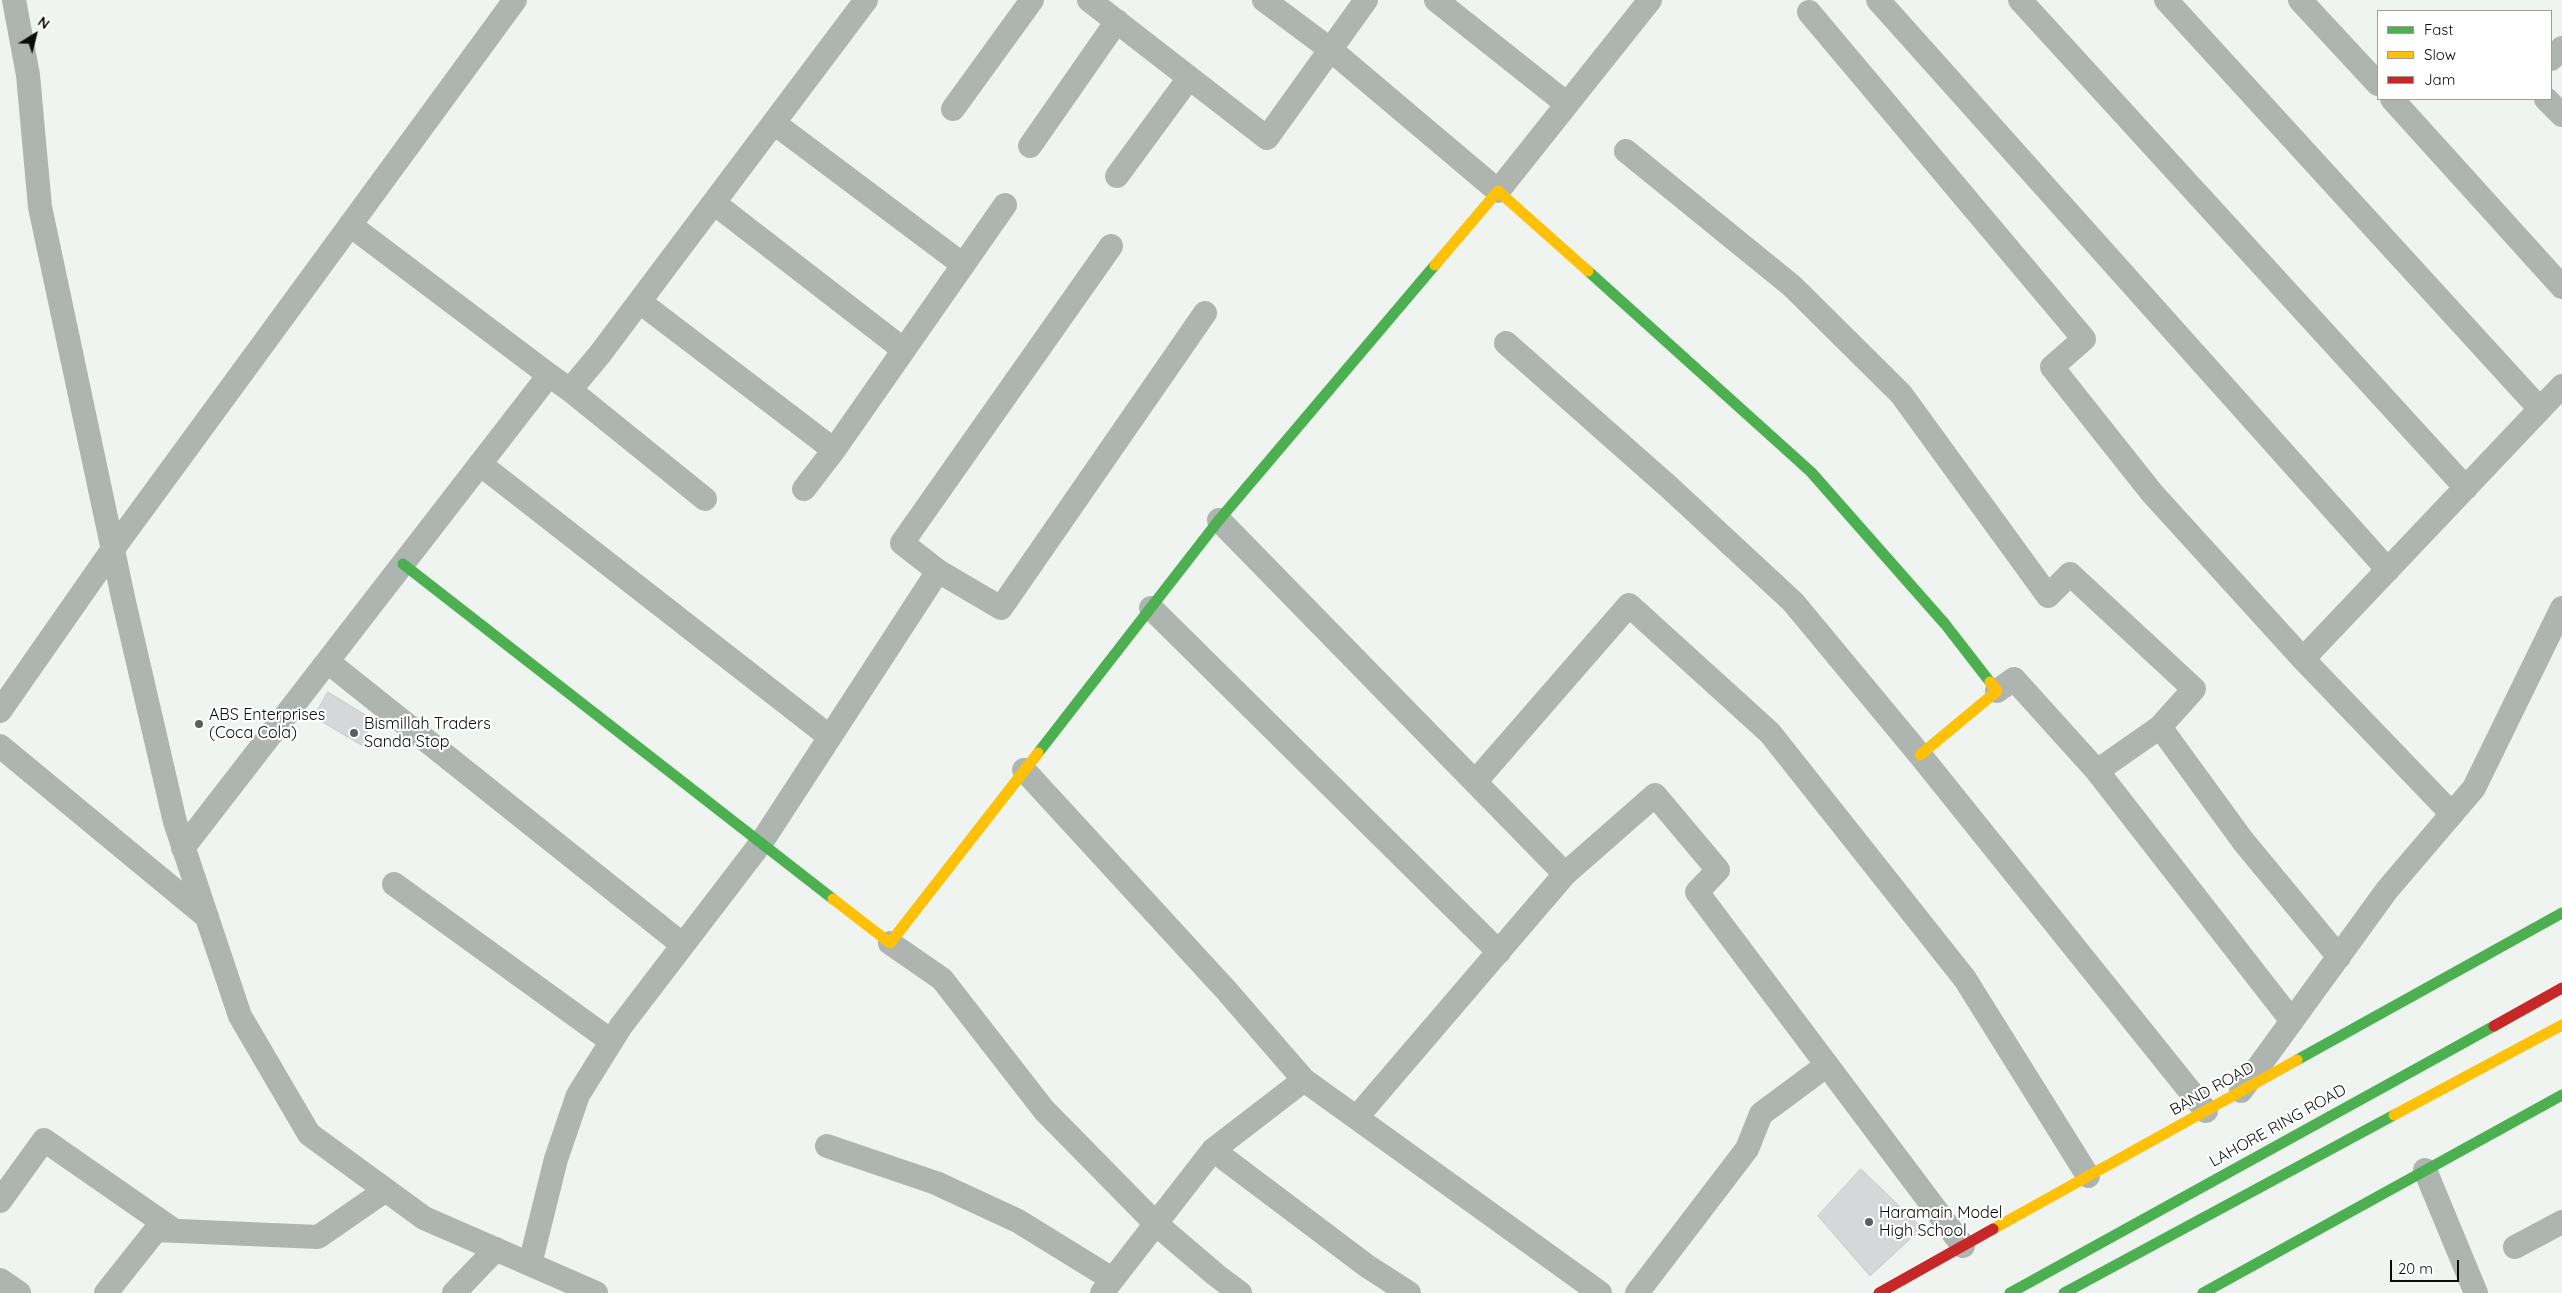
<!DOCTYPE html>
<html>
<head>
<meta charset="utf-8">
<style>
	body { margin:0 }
	#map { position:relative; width:2562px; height:1293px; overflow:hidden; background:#f0f4f1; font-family:Quicksand,sans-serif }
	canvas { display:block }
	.legend { position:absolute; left:2377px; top:10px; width:175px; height:90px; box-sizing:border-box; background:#fff; border:1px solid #9d9e9d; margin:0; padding:6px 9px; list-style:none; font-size:15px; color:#0b0d0b }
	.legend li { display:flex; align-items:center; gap:10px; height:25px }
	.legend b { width:25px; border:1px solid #9d9e9d }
	.north { position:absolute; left:10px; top:10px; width:50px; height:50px; -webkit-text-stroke:4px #fff; paint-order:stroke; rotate:36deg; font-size:14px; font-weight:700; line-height:20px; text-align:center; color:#0b0d0b }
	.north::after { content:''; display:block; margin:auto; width:18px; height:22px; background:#0b0d0b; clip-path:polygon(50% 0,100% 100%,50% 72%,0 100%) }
	.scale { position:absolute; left:2390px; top:1260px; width:69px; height:22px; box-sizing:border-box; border:2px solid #0b0d0b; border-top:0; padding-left:6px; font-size:15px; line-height:18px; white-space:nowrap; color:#0b0d0b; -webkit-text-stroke:4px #fff; paint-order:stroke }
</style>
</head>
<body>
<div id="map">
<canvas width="2562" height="1293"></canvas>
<ul class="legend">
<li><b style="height:6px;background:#4caf50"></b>Fast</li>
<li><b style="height:6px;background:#ffc107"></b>Slow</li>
<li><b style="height:6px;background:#c62828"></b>Jam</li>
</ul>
<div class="north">N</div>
<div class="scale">20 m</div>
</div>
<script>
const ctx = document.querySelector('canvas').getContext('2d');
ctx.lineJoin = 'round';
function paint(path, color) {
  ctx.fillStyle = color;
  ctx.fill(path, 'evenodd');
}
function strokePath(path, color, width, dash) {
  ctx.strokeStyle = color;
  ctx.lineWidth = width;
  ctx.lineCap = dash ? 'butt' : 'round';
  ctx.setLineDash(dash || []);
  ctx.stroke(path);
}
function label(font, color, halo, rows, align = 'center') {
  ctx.font = font + ' Quicksand,sans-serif';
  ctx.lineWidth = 4.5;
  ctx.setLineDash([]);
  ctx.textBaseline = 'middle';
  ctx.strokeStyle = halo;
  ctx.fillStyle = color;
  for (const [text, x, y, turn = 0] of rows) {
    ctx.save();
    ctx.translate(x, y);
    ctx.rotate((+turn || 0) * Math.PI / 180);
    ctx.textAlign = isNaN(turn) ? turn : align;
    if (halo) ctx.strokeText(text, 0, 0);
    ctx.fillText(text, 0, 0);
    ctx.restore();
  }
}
const building = new Path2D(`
	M328 692 372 719 363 746 314 717Z
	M1861 1169 1922 1228 1870 1276 1818 1216Z`);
paint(building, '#d5d7d8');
strokePath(building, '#c8caca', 1);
strokePath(new Path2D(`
	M14 0 28 75 40 207 124 602 175 822 240 1016 309 1134 424 1218 596 1293
	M1089 0 1267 138 1366 0
	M1264 0 1331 50 1498 191 1650 0
	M1436 0 1567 104
	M1878 0 2388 570
	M2020 0 2466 488
	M2166 0 2540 409
	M2300 0 2378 84
	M1809 12 2084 339 2052 367 2152 493 2303 659
	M2551 59 2562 48
	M2392 99 2562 287
	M2546 99 2562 115
	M953 109 1032 0
	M774 123 962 264
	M1030 146 1117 21
	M1626 151 1792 286 1901 394 2048 596 2070 574 2194 689 2160 727
	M1117 176 1189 78
	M714 203 904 350
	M350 225 549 375
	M640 302 834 450
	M1506 343 1670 488 1793 602 1920 755 2206 1111
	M570 390 705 499
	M480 464 830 737
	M804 489 834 450 1005 205
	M1219 520 1565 874 1655 795 1718 870 1697 892 1963 1246
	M938 571 902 543 1111 246
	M1151 608 1499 952
	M328 662 683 945
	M1997 691 2014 679 2097 771 2160 727 2243 841 2339 957
	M0 711 113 549 515 0
	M0 746 207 917
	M1024 770 1226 990 1304 1080 1600 1293
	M2097 771 2292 1021
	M1475 782 1629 605 1770 733 1965 979 2088 1176
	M2452 814 2303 659 2562 386
	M183 848 549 375 570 390 600 354 866 0
	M394 884 611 1041
	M890 943 942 979 1044 1110 1155 1223 1216 1275 1240 1293
	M2241 1091 2387 890 2474 788 2562 608
	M1357 1117 1565 874
	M827 1146 936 1183 1018 1221 1112 1279
	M1213 1150 1367 1266 1409 1293
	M2425 1170 2476 1293
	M0 1201 44 1140 175 1231
	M2515 1247 2562 1222
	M530 1264 556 1159 578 1095 621 1026 761 843 938 571 1001 608 1205 313
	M0 1280 19 1293
	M106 1293 156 1230 318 1237 386 1190
	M454 1293 496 1249
	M1102 1293 1213 1150 1304 1080
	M1637 1293 1747 1149 1761 1114 1827 1065`), '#aeb4b0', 24);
strokePath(new Path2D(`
	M1588 271 1811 472 1945 624 1990 682
	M403 564 833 899
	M1038 753 1219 520 1435 265
	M2297 1060 2562 913
	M2010 1293 2494 1026
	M2064 1293 2394 1115
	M2203 1293 2562 1095`), '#4caf50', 11);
strokePath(new Path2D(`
	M1435 265 1498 191 1588 271
	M1920 755 1997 691 1990 682
	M833 899 890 943 1038 753
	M2394 1115 2562 1025
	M1993 1229 2297 1060`), '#ffc107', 11);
strokePath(new Path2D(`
	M2494 1026 2562 988
	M1879 1293 1993 1229`), '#c62828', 11);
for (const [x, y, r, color] of [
	[199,724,5,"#5b5e5c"],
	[354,733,5,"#5b5e5c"],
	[1869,1222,5,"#5b5e5c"]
]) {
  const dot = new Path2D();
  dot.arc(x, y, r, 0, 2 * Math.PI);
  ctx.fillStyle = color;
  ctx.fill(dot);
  strokePath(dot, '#fff', 2);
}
label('16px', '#0b0d0b', '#fff', [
	["ABS Enterprises",209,715],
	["(Coca Cola)",209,733],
	["Bismillah Traders",364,724],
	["Sanda Stop",364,742],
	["Haramain Model",1879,1213],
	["High School",1879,1231]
], 'left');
label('16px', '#0b0d0b', '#fff', [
	["BAND ROAD",2212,1089,-29],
	["LAHORE RING ROAD",2278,1126,-29]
]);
</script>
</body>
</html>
